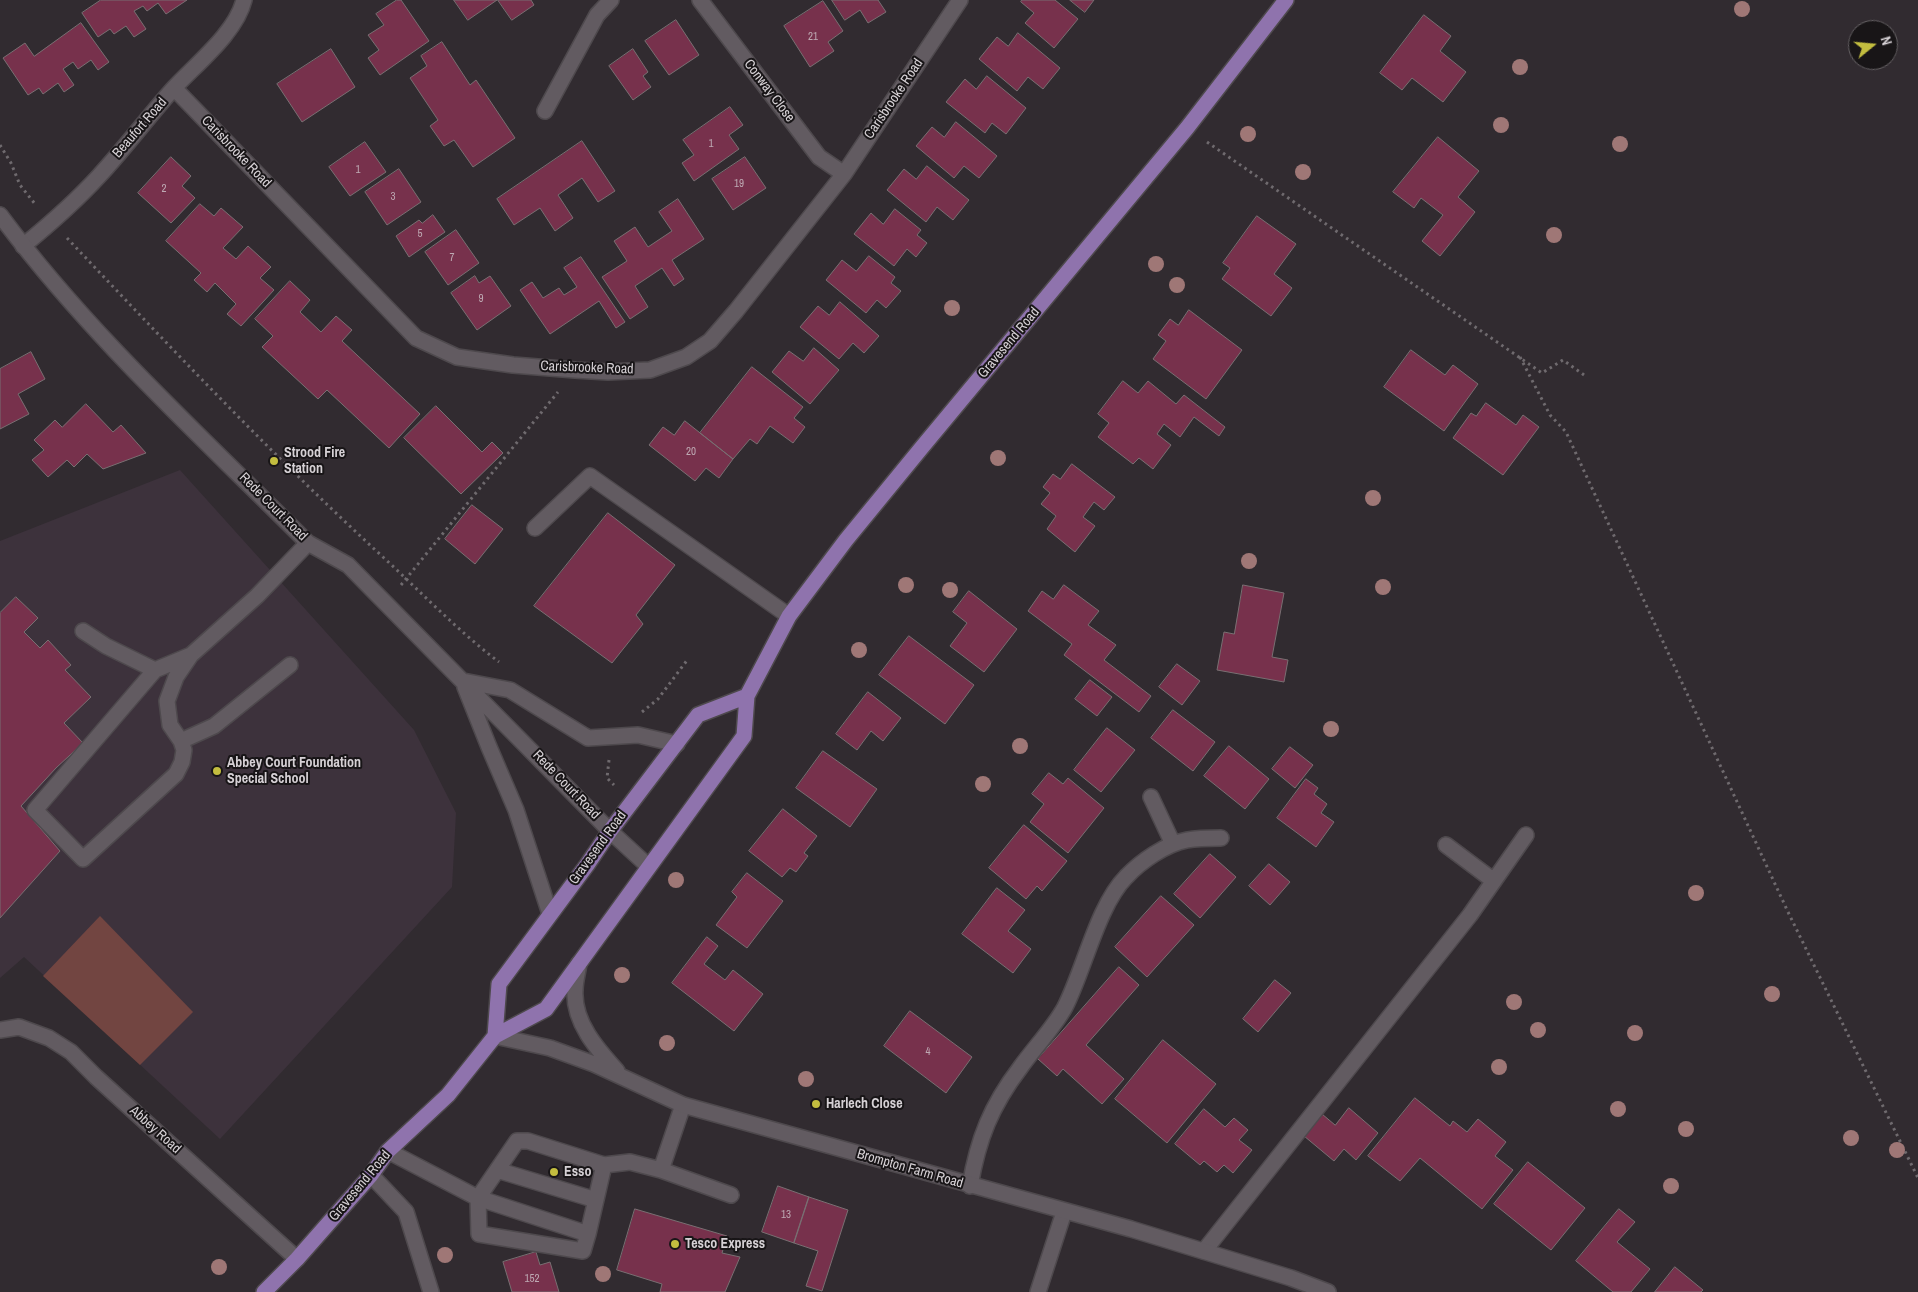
<!DOCTYPE html>
<html>
<head>
<meta charset="utf-8">
<style>
	body { margin:0 }
	#map { position:relative; width:1918px; height:1292px; overflow:hidden; background:#312b30; font-family:"Archivo Narrow",sans-serif }
	canvas { display:block }
	.north { position:absolute; left:1848px; top:20px; width:50px; height:50px; box-sizing:border-box; background:#181517; border:1px solid #646063; border-radius:50%; rotate:73deg; font-size:14px; font-weight:700; line-height:20px; text-align:center; color:#d6d1d5 }
	.north::after { content:''; display:block; margin:auto; width:18px; height:22px; background:#c3bd3f; clip-path:polygon(50% 0,100% 100%,50% 72%,0 100%) }
</style>
</head>
<body>
<div id="map">
<canvas width="1918" height="1292"></canvas>
<div class="north">N</div>
</div>
<script>
const ctx = document.querySelector('canvas').getContext('2d');
ctx.lineJoin = 'round';
function paint(path, color) {
  ctx.fillStyle = color;
  ctx.fill(path, 'evenodd');
}
function strokePath(path, color, width, dash) {
  ctx.strokeStyle = color;
  ctx.lineWidth = width;
  ctx.lineCap = dash ? 'butt' : 'round';
  ctx.setLineDash(dash || []);
  ctx.stroke(path);
}
function label(font, color, halo, rows, align = 'center') {
  ctx.font = font + ' "Archivo Narrow",sans-serif';
  ctx.lineWidth = 4;
  ctx.setLineDash([]);
  ctx.textBaseline = 'middle';
  ctx.strokeStyle = halo;
  ctx.fillStyle = color;
  for (const [text, x, y, turn = 0] of rows) {
    ctx.save();
    ctx.translate(x, y);
    ctx.rotate((+turn || 0) * Math.PI / 180);
    ctx.textAlign = isNaN(turn) ? turn : align;
    if (halo) ctx.strokeText(text, 0, 0);
    ctx.fillText(text, 0, 0);
    ctx.restore();
  }
}
paint(new Path2D(`
	M180 470 414 730 456 813 452 887 220 1139 24 957 0 978V541Z`), '#3d323c');
paint(new Path2D(`
	M100 916 193 1012 140 1065 43 976Z`), '#724541');
const building = new Path2D(`
	M101 0H187L166 14 158 3 147 11 143 6 134 11 146 29 134 37 126 26 114 34 110 29 98 37 82 13Z
	M397 0H401L429 41 380 75 368 58 379 50 368 35 384 25 376 14Z
	M454 0H497L468 20Z
	M498 0H531L534 5 512 20Z
	M832 0H878L886 12 868 23 860 10 845 20Z
	M1022 0H1055L1078 19 1054 48 1025 23 1034 13 1021 2Z
	M1070 0H1094L1085 12Z
	M823 1 843 31 828 42 834 51 810 67 784 26Z
	M1424 15 1451 36 1440 51 1466 72 1443 102 1412 78 1402 90 1380 73Z
	M676 20 699 55 669 75 645 41Z
	M81 23 109 62 98 70 91 60 78 69 73 62 63 69 74 85 64 92 58 83 43 94 39 88 28 95 3 58 25 43 34 56Z
	M1018 33 1060 68 1043 89 1028 77 1017 91 979 59 997 37 1008 46Z
	M442 42 470 85 476 80 515 138 473 167 454 140 444 146 430 126 438 120 410 78 427 66 421 56Z
	M331 49 355 87 302 122 277 84Z
	M633 49 648 72 643 76 651 87 633 100 609 66Z
	M987 76 1026 108 1006 134 992 123 985 133 946 102 965 79 976 89Z
	M730 107 743 125 729 135 739 149 694 181 682 163 694 155 683 140Z
	M956 122 997 156 979 178 964 166 954 178 916 146 932 127 944 137Z
	M1438 137 1479 171 1458 197 1475 212 1440 256 1422 241 1443 215 1421 198 1414 208 1393 192Z
	M582 141 615 191 598 202 582 178 558 195 573 218 555 231 540 208 514 225 497 199Z
	M365 142 386 172 350 196 329 167Z
	M171 157 191 176 182 186 195 198 171 223 138 193Z
	M745 157 766 188 733 210 712 179Z
	M927 166 969 200 953 220 937 207 926 222 887 190 904 169 916 179Z
	M399 169 421 202 387 225 365 192Z
	M678 199 704 239 672 260 684 279 674 286 662 268 635 286 648 307 630 319 602 277 627 261 614 241 635 227 648 247 672 231 659 212Z
	M200 204 214 216 221 208 243 227 223 248 236 259 248 246 271 267 260 278 274 290 241 326 227 314 236 304 215 283 207 292 194 280 201 273 166 241Z
	M895 209 921 230 917 235 927 243 916 257 907 249 894 266 854 234 871 213 883 224Z
	M433 215 445 232 409 257 396 236 419 220 422 223Z
	M1257 216 1296 244 1274 274 1292 288 1271 316 1222 279 1230 268 1223 263Z
	M456 230 479 263 448 285 425 252Z
	M869 256 895 277 891 283 901 291 886 308 877 300 866 313 826 280 842 260 856 271Z
	M581 257 625 322 616 328 599 301 550 334 520 290 532 282 543 298 559 288 564 295 577 287 564 268Z
	M475 276 479 283 490 276 511 306 477 330 451 293Z
	M290 281 310 300 300 312 321 332 336 316 352 330 342 341 420 414 389 448 327 390 318 399 262 347 273 336 255 319Z
	M840 302 879 336 864 353 853 343 839 359 800 327 818 306 829 315Z
	M1189 310 1242 350 1206 399 1153 359 1166 341 1158 335 1170 319 1178 325Z
	M814 348 839 370 810 404 772 372 789 351 803 361Z
	M1411 350 1445 375 1453 365 1478 384 1444 431 1384 387Z
	M31 352 45 379 18 394 29 414 0 429V369Z
	M752 367 803 407 794 418 805 427 793 443 770 426 757 444 750 439 733 459 700 433Z
	M1123 381 1138 393 1148 381 1176 404 1184 395 1225 427 1219 436 1194 417 1180 437 1164 424 1157 434 1171 445 1153 469 1139 458 1133 464 1098 437 1109 423 1098 414Z
	M1486 403 1516 425 1523 415 1539 427 1503 475 1453 438 1471 413 1476 416Z
	M86 404 113 432 121 425 146 453 103 469 87 454 74 467 67 460 48 477 32 460 44 450 34 440 55 420 62 427Z
	M436 406 482 452 492 442 503 453 461 494 404 438Z
	M685 421 733 459 719 478 706 468 695 481 649 445 663 427 674 435Z
	M1072 464 1115 497 1104 510 1094 502 1083 517 1095 526 1075 552 1047 529 1056 516 1041 504 1050 493 1043 487 1053 474 1060 479Z
	M472 505 503 529 475 564 445 539Z
	M608 513 675 565 636 615 643 624 612 663 534 606Z
	M1064 585 1099 611 1088 625 1116 645 1104 660 1151 696 1139 712 1064 655 1072 644 1028 611 1042 591 1053 599Z
	M1243 585 1284 593 1272 657 1288 660 1284 682 1217 670 1224 632 1234 634Z
	M969 591 1017 629 984 672 950 646 967 623 953 612Z
	M16 597 38 618 24 632 40 648 48 640 71 665 65 670 91 697 64 723 83 743 56 768 21 806 60 851 0 918V613Z
	M909 636 974 685 945 724 879 675Z
	M1177 664 1200 681 1182 705 1159 687Z
	M1090 680 1112 697 1097 716 1075 699Z
	M868 692 901 718 883 741 871 731 857 750 836 734Z
	M1173 710 1215 742 1193 771 1151 738Z
	M1107 728 1135 750 1101 792 1074 770Z
	M1229 746 1269 779 1245 809 1204 776Z
	M1290 747 1313 765 1295 788 1272 769Z
	M823 751 877 789 850 827 796 788Z
	M1049 773 1063 784 1068 778 1104 808 1068 853 1030 822 1044 804 1032 794Z
	M1306 779 1318 788 1314 794 1327 804 1321 813 1334 822 1316 847 1277 818Z
	M783 809 817 836 804 853 808 856 796 872 790 868 782 877 749 851Z
	M1024 825 1067 861 1042 891 1037 886 1026 899 989 868Z
	M1210 854 1236 877 1200 918 1174 894Z
	M1269 864 1290 882 1270 905 1249 886Z
	M747 873 783 901 747 948 716 925 737 897 732 892Z
	M997 888 1025 910 1008 931 1031 949 1013 973 962 934Z
	M1161 896 1194 925 1147 977 1115 947Z
	M707 937 718 946 704 964 725 980 733 970 763 994 734 1031 672 983Z
	M1119 967 1139 985 1086 1045 1124 1079 1102 1104 1063 1069 1057 1076 1038 1059Z
	M1275 980 1291 993 1258 1032 1243 1019Z
	M910 1011 972 1057 946 1093 884 1046Z
	M1163 1040 1216 1084 1167 1143 1115 1099Z
	M1415 1098 1450 1126 1453 1121 1467 1132 1478 1119 1506 1142 1495 1156 1513 1170 1482 1209 1420 1158 1400 1181 1368 1156Z
	M1349 1108 1378 1133 1356 1160 1344 1149 1334 1161 1304 1136 1322 1114 1335 1125Z
	M1204 1109 1225 1127 1234 1118 1248 1130 1239 1140 1252 1150 1233 1173 1224 1165 1217 1172 1204 1161 1200 1165 1175 1144Z
	M1528 1162 1585 1208 1551 1250 1494 1204Z
	M778 1186 809 1197 794 1243 762 1232Z
	M809 1197 848 1210 822 1291 806 1286 818 1251 794 1243Z
	M635 1209 727 1236 722 1253 740 1257 725 1292H660L662 1284 617 1270Z
	M1619 1209 1635 1222 1617 1242 1650 1269 1631 1292H1613L1576 1261Z
	M536 1252 540 1265 550 1262 559 1292H512L503 1262Z
	M1675 1267 1703 1290 1701 1292H1655Z`);
paint(building, '#77314c');
strokePath(building, '#796f72', 1);
const lane = new Path2D(`
	M535 528 590 476 789 616
	M83 631 106 646 155 670
	M191 655 155 670 35 810 83 859 176 774 182 762 184 750 181 741 170 725 167 701 176 677 191 655 257 596 308 543
	M181 741 214 726 290 665
	M1446 845 1494 881
	M388 1151 478 1198 517 1141H528L604 1165 630 1162 661 1170 683 1105
	M497 1170 596 1200
	M661 1170 731 1195
	M588 1234 583 1251 479 1234 478 1198 588 1234 604 1165
	M1204 1251 1470 915 1526 835`);
const street = new Path2D(`
	M700 0 819 157 844 174
	M174 88 416 338 457 357 513 365 575 370 608 372 650 370 686 357 710 341 736 311 844 174 960 0
	M545 111 597 15 611 0
	M23 246C50 224 76 201 99 176 125 148 148 117 173 89 196 64 236 33 244 0
	M1151 797 1173 844
	M0 1030 19 1027 49 1038 71 1052 96 1077 297 1259
	M371 1175 406 1212 431 1292
	M970 1186C978 1139 991 1106 1020 1068 1034 1048 1053 1029 1065 1007 1084 970 1098 905 1126 877 1141 861 1166 844 1187 840 1198 838 1210 838 1221 838
	M1038 1292 1064 1212`);
const secondary = new Path2D(`
	M0 215C90 336 202 437 308 543L348 565 610 831 648 866
	M463 681 510 690 588 738 638 735 677 744
	M465 687 489 747 516 810 550 914
	M579 963C578 972 575 981 575 990 573 1022 597 1049 617 1071
	M495 1036 550 1048 594 1064 683 1105 1131 1229 1291 1278 1328 1292`);
const primary = new Path2D(`
	M495 1036 499 984 587 865 610 831 698 715 747 696
	M264 1292 297 1259 371 1175 388 1151 448 1095 495 1036 546 1009 744 736 747 696 789 616 846 540 923 446 1187 128 1286 0`);
strokePath(lane, '#4e494d', 18);
strokePath(street, '#4e494d', 18);
strokePath(secondary, '#4e494d', 18);
strokePath(primary, '#4e494d', 18);
strokePath(new Path2D(`
	M1207 142 1542 373 1563 360 1584 375
	M0 145 11 163 20 185 35 204
	M67 238C170 347 273 456 384 558 422 593 458 631 499 662
	M1520 357 1550 415 1566 432 1788 912 1918 1178
	M401 585 558 392
	M642 712 658 699 688 659
	M609 760 607 778 614 785`), '#6f6a6e', 3, [2.5, 4]);
strokePath(lane, '#625b61', 15);
strokePath(street, '#625b61', 15);
strokePath(secondary, '#625b61', 15);
strokePath(primary, '#8f73ad', 15);
ctx.fillStyle = '#9f7776';
for (const [x, y] of [
	[1742,9],
	[1520,67],
	[1501,125],
	[1248,134],
	[1620,144],
	[1303,172],
	[1554,235],
	[1156,264],
	[1177,285],
	[952,308],
	[998,458],
	[1373,498],
	[1249,561],
	[906,585],
	[1383,587],
	[950,590],
	[859,650],
	[1331,729],
	[1020,746],
	[983,784],
	[676,880],
	[1696,893],
	[622,975],
	[1772,994],
	[1514,1002],
	[1538,1030],
	[1635,1033],
	[667,1043],
	[1499,1067],
	[806,1079],
	[1618,1109],
	[1686,1129],
	[1851,1138],
	[1897,1150],
	[1671,1186],
	[445,1255],
	[219,1267],
	[603,1274]
]) {
  ctx.beginPath();
  ctx.arc(x, y, 8, 0, 2 * Math.PI);
  ctx.fill();
}
for (const [x, y, r, color] of [
	[274,461,5,"#c3bd3f"],
	[217,771,5,"#c3bd3f"],
	[816,1104,5,"#c3bd3f"],
	[554,1172,5,"#c3bd3f"],
	[675,1244,5,"#c3bd3f"]
]) {
  const dot = new Path2D();
  dot.arc(x, y, r, 0, 2 * Math.PI);
  ctx.fillStyle = color;
  ctx.fill(dot);
  strokePath(dot, '#181517', 2);
}
label('11px', '#bea9b3', null, [
	["21",813,37],
	["1",711,144],
	["1",358,170],
	["19",739,184],
	["2",164,189],
	["3",393,197],
	["5",420,234],
	["7",452,258],
	["9",481,299],
	["20",691,452],
	["4",928,1052],
	["13",786,1215],
	["152",532,1279]
]);
label('14px', '#d6d1d5', '#181517', [
	["Conway Close",769,91,53],
	["Carisbrooke Road",894,99,-56],
	["Beaufort Road",140,128,-49],
	["Carisbrooke Road",236,152,46],
	["Gravesend Road",1009,343,-50],
	["Carisbrooke Road",587,368,2],
	["Rede Court Road",273,507,45],
	["Rede Court Road",566,785,46],
	["Gravesend Road",598,848,-54],
	["Abbey Road",155,1130,42],
	["Brompton Farm Road",910,1169,16],
	["Gravesend Road",360,1186,-50]
]);
label('bold 14px', '#d6d1d5', '#181517', [
	["Strood Fire",284,453],
	["Station",284,469],
	["Abbey Court Foundation",227,763],
	["Special School",227,779],
	["Harlech Close",826,1104],
	["Esso",564,1172],
	["Tesco Express",685,1244]
], 'left');
</script>
</body>
</html>
